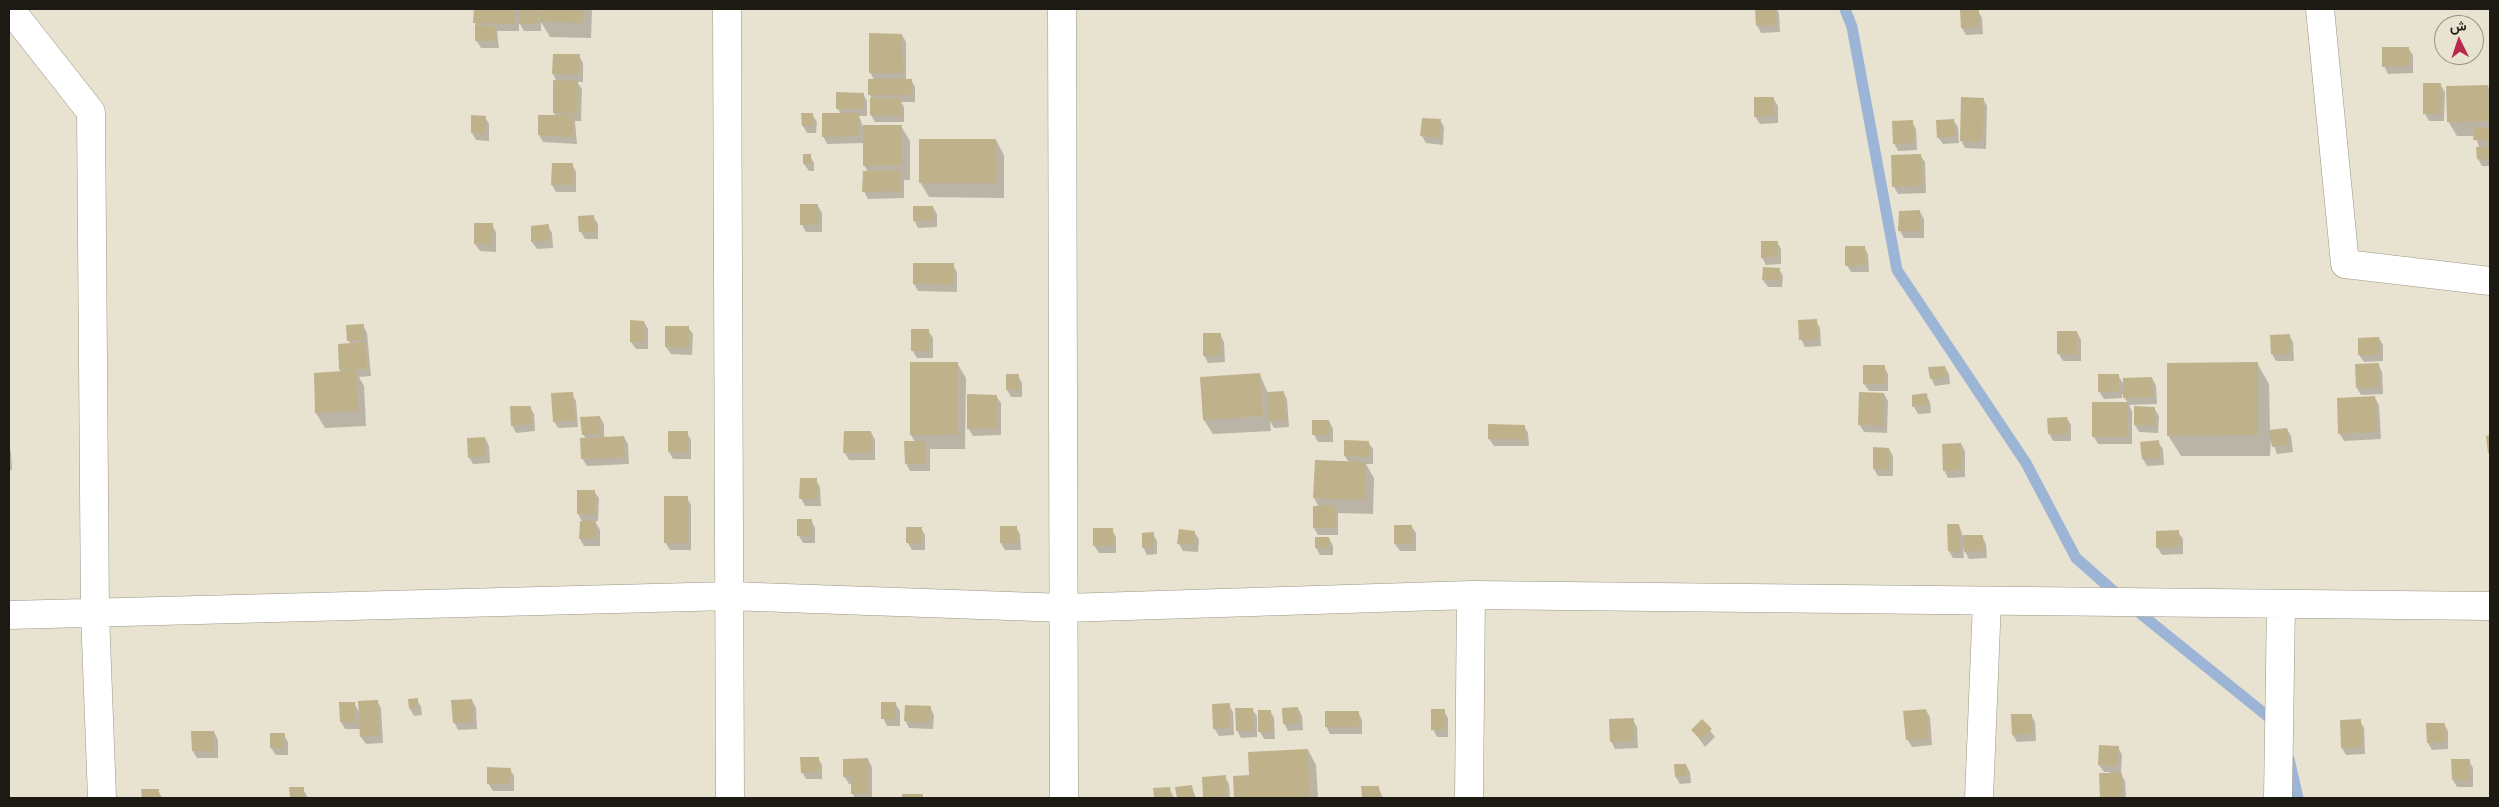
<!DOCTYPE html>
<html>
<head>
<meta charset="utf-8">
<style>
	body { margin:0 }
	#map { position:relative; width:2499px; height:807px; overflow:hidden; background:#e8e2d0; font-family:"DM Sans",Vazirmatn,sans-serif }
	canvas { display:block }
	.frame { position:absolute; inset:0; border:10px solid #1d1a14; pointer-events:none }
	.north { position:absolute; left:2434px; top:15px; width:50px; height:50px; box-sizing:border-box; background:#e8e2d0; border:1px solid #979285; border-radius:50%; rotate:356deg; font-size:14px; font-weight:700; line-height:20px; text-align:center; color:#1d1a14 }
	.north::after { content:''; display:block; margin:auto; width:18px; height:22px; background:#ba294c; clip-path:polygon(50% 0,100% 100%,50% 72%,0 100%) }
</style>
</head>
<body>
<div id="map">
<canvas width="2499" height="807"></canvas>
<div class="frame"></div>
<div class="north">ش</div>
</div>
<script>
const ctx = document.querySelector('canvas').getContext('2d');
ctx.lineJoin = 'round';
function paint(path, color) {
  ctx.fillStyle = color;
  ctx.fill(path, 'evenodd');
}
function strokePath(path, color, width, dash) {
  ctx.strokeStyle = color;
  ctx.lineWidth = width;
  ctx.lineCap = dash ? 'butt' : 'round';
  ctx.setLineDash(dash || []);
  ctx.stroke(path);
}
paint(new Path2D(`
	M475 9H592L591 38 550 37 541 22V31H524L519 22V31H497L499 48H481L476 40Z
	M1757 9H1777L1779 14 1780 32 1761 33 1757 25Z
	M1978 11 1982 18 1983 34 1966 35 1962 28Z
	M902 35 906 42V80H911L915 87V102H901L904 107V122H875L871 115 872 99 870 95 874 80 870 72Z
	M2408 48 2413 55V73L2388 74 2384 66Z
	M579 56 583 63V82H577L582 89 581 121H575L577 144 543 142 539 135V116H556L554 113 557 82 553 74Z
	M2425 84H2440L2445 92 2444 121H2429L2425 114Z
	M2488 86 2490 91V148H2488L2490 166H2482L2478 159V149H2480L2475 136H2457L2448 121Z
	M863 94 867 101V116H859L863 127 901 126 910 141V180H904V198L868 199 864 191 868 172 864 165V143L827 144 823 136 841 114 838 109Z
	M1773 98 1778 106V123L1760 124 1755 116Z
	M1983 99 1987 106 1986 149 1965 148 1961 140Z
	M812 114 817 122 816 133H807L803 126Z
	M485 117 489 124V141L476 140 472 133Z
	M1440 120 1444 127 1443 145 1426 143 1422 136Z
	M1953 120 1958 127 1959 143 1943 144 1938 137Z
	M1912 121 1916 129 1917 150 1898 151 1894 143Z
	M996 140 1004 155V198L929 197 920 182Z
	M1920 155 1925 162 1926 193 1898 194 1894 187Z
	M810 156 814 163V171H809L804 164Z
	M572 164 576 172V192H556L552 185Z
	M801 206H818L822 213V232H806L802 225Z
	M933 207 937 214V227L918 228 914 220Z
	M1920 212 1924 219V238H1904L1900 231Z
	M593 216 598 224V239H585L581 232 580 217Z
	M492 225 496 232V252L480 251 475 244Z
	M548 226 552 233 553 248 537 249 532 242Z
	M1777 242 1781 249V264L1766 265 1762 257Z
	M1864 247 1868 254 1869 272H1851L1847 265Z
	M953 265 957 272V292L918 291 914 284Z
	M1764 268 1779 269 1783 276 1782 287H1768L1763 280Z
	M1816 321 1820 328 1821 346 1805 347 1801 339Z
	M644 322 648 329V349H636L631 342Z
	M363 325 367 333 371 376 359 377 364 386 366 426 325 428 316 413 315 374 342 372 340 370 351 344 348 340Z
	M667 327H688L693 334 692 355 671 354 666 347Z
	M928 330 933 338V358H917L912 350Z
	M2077 332 2081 340V361H2063L2058 353Z
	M1220 334 1224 342 1225 362 1208 363 1204 355Z
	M2289 335 2293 342 2294 361H2276L2272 354Z
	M2379 338 2383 345V361L2364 362 2359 355V339Z
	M957 363 966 378 965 449H930V471H910L906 463 915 442 911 435Z
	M2257 363 2269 384 2270 431 2287 429 2291 436 2293 452 2277 454 2271 437 2270 456H2181L2168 435Z
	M2378 364 2382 372 2383 394 2361 395 2357 388Z
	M1884 366 1888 374V391H1869L1864 384Z
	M1945 367 1949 374 1950 384 1935 386 1931 378Z
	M1007 375 1018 376 1022 383V397H1011L1007 390Z
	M1260 375 1268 393 1283 392 1287 399 1289 427 1274 428 1270 421 1271 431 1213 434 1204 420Z
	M2118 375 2124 385 2152 378 2156 386 2157 404 2129 405 2132 411V444H2098L2094 437 2128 403 2122 394V398L2104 399 2099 391Z
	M572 394 576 401 578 427 558 428 554 421Z
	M1884 394 1888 401 1887 433 1864 432 1859 424Z
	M1926 395 1930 402 1931 413 1918 414 1914 407Z
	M996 396 1001 403V435L973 436 968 428Z
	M2375 398 2379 405 2381 439 2344 441 2340 434Z
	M530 407 534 414 535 431 516 433 512 425Z
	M2154 408 2159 416 2158 433 2139 432 2135 425Z
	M600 417 604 424V438L624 437 628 444 629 464 587 466 582 458 586 439 583 434Z
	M2067 418 2071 425V441H2053L2049 433Z
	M1329 421 1333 429V442H1318L1314 435Z
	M1524 426 1528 433 1529 446H1494L1489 439Z
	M871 432 875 440V460H849L845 453Z
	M687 433 691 440V459H673L669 452Z
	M485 438 489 446 490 463 473 464 469 457Z
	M1346 441 1368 442 1373 449V464H1366L1374 478 1373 514 1338 513V535H1318L1314 528 1319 507 1314 498 1349 463 1345 456Z
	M2158 442 2163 449 2164 465 2147 466 2143 459Z
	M1961 444 1965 451V477L1948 478 1944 470Z
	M9 448 11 452 12 470H9Z
	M1889 449 1893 456V476H1878L1874 469Z
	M816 480 820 487 821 506H805L801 498Z
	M594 491 599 498 598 521H595L600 530V546H584L580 539 583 523 578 514Z
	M687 498 691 505V550H670L665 542Z
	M811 520 815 528V543H803L799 536Z
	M1959 525 1963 537 1982 536 1986 544 1987 558 1969 559 1963 548 1964 558H1953L1949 551Z
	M1411 526 1416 533V551H1400L1395 544Z
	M1016 527 1020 534 1021 550H1005L1001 543Z
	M921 528 925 535V550H912L908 543Z
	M1112 529 1116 537V553H1099L1094 545Z
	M1194 532 1199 539 1198 552 1183 551 1179 544Z
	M2178 532 2183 539V554L2162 555 2157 547Z
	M1153 534 1157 541V554L1147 555 1143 547Z
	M1329 538 1333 546V555H1320L1316 548Z
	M417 700 421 707 422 715 414 716 410 709Z
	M472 700 476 708 477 729 458 730 454 722Z
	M377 701 381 708 383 743 366 744 361 737V729H345L341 722 354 703 360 714Z
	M895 703 900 711V726H887L883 718Z
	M1229 705 1233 712 1234 735 1219 736 1214 728Z
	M930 707 934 715 933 729 909 728 905 720Z
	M1298 708 1302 716 1303 730 1288 731 1284 723Z
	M1252 709 1257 716V737L1241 738 1237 730Z
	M1926 710 1930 717 1932 745 1912 747 1907 739Z
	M1270 711 1274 718 1275 739H1264L1259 730Z
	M1444 711 1448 718V737H1437L1433 729Z
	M1358 712 1362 720V734H1330L1326 726Z
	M2031 715 2035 722 2036 741 2017 742 2013 735 2012 716Z
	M1633 720 1637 727 1638 748 1615 749 1611 741Z
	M1702 721 1715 737 1705 747 1693 730Z
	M2341 721H2360L2364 728 2365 754 2346 755 2342 748Z
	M2444 724 2448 731V749L2432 750 2428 743Z
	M214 732 218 740V758H197L193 751Z
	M284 735 288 742V755H276L271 748Z
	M2118 747 2122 755 2121 774 2125 781 2126 798H2101V774H2110V772H2104L2099 765Z
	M1308 750 1316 765 1318 798H1235L1234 777 1251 776Z
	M818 758 822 765V779H806L802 772Z
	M868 759 872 767V798H855L852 793V784H849L844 776Z
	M2453 761H2469L2473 768V787H2457L2453 780Z
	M1686 765 1690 772 1691 783 1680 784 1676 777Z
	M510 769 514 776V791H493L488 783Z
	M1225 777 1229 784 1230 798H1205L1203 778Z
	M1192 787 1196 798H1178L1177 788Z
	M1378 787 1383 798H1363L1362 788Z
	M291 788 303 789 308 798H291Z
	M1169 788 1174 798H1155L1154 789Z
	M142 790H158L162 798H143Z`), '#0003');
strokePath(new Path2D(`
	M1845 9 1852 27 1897 270 2026 463 2076 558 2126 602 2276 723
	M2289 759 2298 798`), '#9cb4d6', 11);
paint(new Path2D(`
	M474 9H516L515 24 473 23Z
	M519 9H538L537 24H519Z
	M540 9H584L583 23 540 22Z
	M1755 9H1776V25L1756 26Z
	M1979 9V27L1961 28 1960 10Z
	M475 25 495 26V41H475Z
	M869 33 902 34 903 73H869Z
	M2382 47H2409V66L2382 67Z
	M553 54H580L579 75 552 74Z
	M868 79H912L911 95H868Z
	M553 80 578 81 577 114 553 113Z
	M2423 83H2441V114H2423Z
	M2488 85 2489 121 2447 122 2446 86Z
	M836 92 864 93V109H836Z
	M1754 97H1774V116L1754 117Z
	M1961 97 1984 98 1982 142 1960 141Z
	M870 98H900L901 116 870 115Z
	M801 113H813V126H802Z
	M822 113H859V136L822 137Z
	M471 115 486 116 485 134 471 133Z
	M538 115H574L573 137 538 135Z
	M1422 118 1441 119 1439 138 1420 136Z
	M1954 119 1955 136 1937 138 1936 120Z
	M1913 120V143L1893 144 1892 121Z
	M863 125H902V165L863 166Z
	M2474 127 2490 128V141L2473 140Z
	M919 139H996L997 183H919Z
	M2476 147H2489V159H2477Z
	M803 154H811V164H803Z
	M1921 154 1923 185 1892 187 1891 155Z
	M552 163H573V185H551Z
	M900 170 901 191 862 192 863 171Z
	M800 204H818V225H800Z
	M913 206H933V220L913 221Z
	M1920 210 1921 231H1898L1899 211Z
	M594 215 595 232H579L578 216Z
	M474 223H493L492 245 474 244Z
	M549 224V241L531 242V226Z
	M1761 241H1778V257L1761 258Z
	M1845 246H1865L1866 265 1845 266Z
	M913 263H954V285L913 284Z
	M1763 267 1780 268 1779 280H1762Z
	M1817 319 1818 339 1799 340 1798 320Z
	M630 320 644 321V342H630Z
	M364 324V340L347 341 346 325Z
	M665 326H689V348L665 347Z
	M911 329H929V351H911Z
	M2057 331H2077V354H2057Z
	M1203 333H1221V355L1203 356Z
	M2290 334V354H2271L2270 335Z
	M2379 337 2380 354 2358 355V338Z
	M366 342 367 369 339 370 338 344Z
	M910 362H958V435H910Z
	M2258 362V435L2167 436V363Z
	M2379 363 2380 387 2356 388 2355 364Z
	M1863 365H1885V384H1863Z
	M1945 366 1946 377 1930 379 1928 367Z
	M356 370 359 411 315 413 314 373Z
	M1260 373 1263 416 1203 420 1200 377Z
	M1006 374H1019V390H1006Z
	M2098 374H2119V391L2098 392Z
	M2152 377 2153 397 2123 398V378Z
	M1284 391 1286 420 1269 421 1267 392Z
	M573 392 575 420 553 422 551 393Z
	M1859 392 1884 393 1883 426 1858 425Z
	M1927 393 1928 405 1912 407V395Z
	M967 394 997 395V428L967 429Z
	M2375 396 2377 432 2338 434 2337 398Z
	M2092 402H2128V437H2092Z
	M510 406H531L532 424 511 426Z
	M2134 406 2155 407V426L2134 425Z
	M600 416 601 434 582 435 580 417Z
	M2067 417 2068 434H2048L2047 418Z
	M1312 420H1329L1330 435H1312Z
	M1488 424 1525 425V439H1488Z
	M2287 428 2290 445 2272 447 2269 430Z
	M668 431H688L687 452H668Z
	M844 431H871L872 453H843Z
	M2490 435V453H2488L2486 436Z
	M624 436 625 457 581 459 580 438Z
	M485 437 486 456 468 458 467 438Z
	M1344 440 1369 441V457L1344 456Z
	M2159 440 2160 458 2142 459 2140 442Z
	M904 441H926V464H905Z
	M1961 443 1962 470 1943 471 1942 444Z
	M1873 447 1889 448V469H1873Z
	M1315 460 1366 462 1365 500 1313 498Z
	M800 478H817V499H799Z
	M577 490H595V514H577Z
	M664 496H688V543H664Z
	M1335 505V528H1313V506Z
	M797 519H812V536H797Z
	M580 521H596V539H579Z
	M1947 524H1959L1960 551H1948Z
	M1394 525H1412V544H1394Z
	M1000 526H1017V543H1000Z
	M906 527H922V543H906Z
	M1093 528H1113V546H1093Z
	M1179 529 1195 531 1194 545 1177 544Z
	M2179 530V547L2156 548V531Z
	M1154 532V547L1142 548V533Z
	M1963 535H1983V551L1964 552Z
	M1315 537H1329L1330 548H1315Z
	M418 698V708L409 709 408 699Z
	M472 699 473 722 453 723 451 700Z
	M378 700 380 736 360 737 358 701Z
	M339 702H355L356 722H340Z
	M881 702H896V719H881Z
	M1230 703V728L1213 729 1212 704Z
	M905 705 931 706 929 723 904 721Z
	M1298 707 1299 723 1283 724 1282 708Z
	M1235 708H1253L1254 730 1236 731Z
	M1431 709H1445L1444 730H1431Z
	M1926 709 1929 738 1906 740 1903 711Z
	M1258 710H1271L1272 732H1258Z
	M1325 711H1359V727H1325Z
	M2011 714H2032V734L2012 735Z
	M1634 718V741L1610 742 1609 719Z
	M1702 719 1712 729 1701 740 1691 730Z
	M2361 719V747L2341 748 2340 720Z
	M2426 723H2445V742L2427 743Z
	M191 731H214V751H192Z
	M270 733H285L284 748H270Z
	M2099 745 2119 746 2118 766 2098 765Z
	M1308 749 1310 798H1234L1233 776 1249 775 1248 752Z
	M800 757H819V772L801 773Z
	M868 758V794H851V777H843V759Z
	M2451 759H2470V780H2452Z
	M1674 764H1686L1687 776 1675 777Z
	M487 767 511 768 510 784H487Z
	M2099 773H2122V798H2100Z
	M1226 775 1227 796 1203 797 1202 777Z
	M1192 785 1194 798H1177L1175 787Z
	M1361 786H1379L1380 798H1362Z
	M289 787H304V798H290Z
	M1170 787 1171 798H1154L1153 788Z
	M141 789H159V798H142Z
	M902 794H923V798H902Z`), '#bfb18a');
const street = new Path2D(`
	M10 9 91 112 95 613 102 798
	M727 9 730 798
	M1062 9 1064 798
	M2320 9 2345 264 2490 281
	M9 615 729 596 1065 608 1471 595 2490 606
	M1469 798 1471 595
	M1979 798 1987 601
	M2278 798 2281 604`);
strokePath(street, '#9b9685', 29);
strokePath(street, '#fff', 28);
</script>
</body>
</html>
